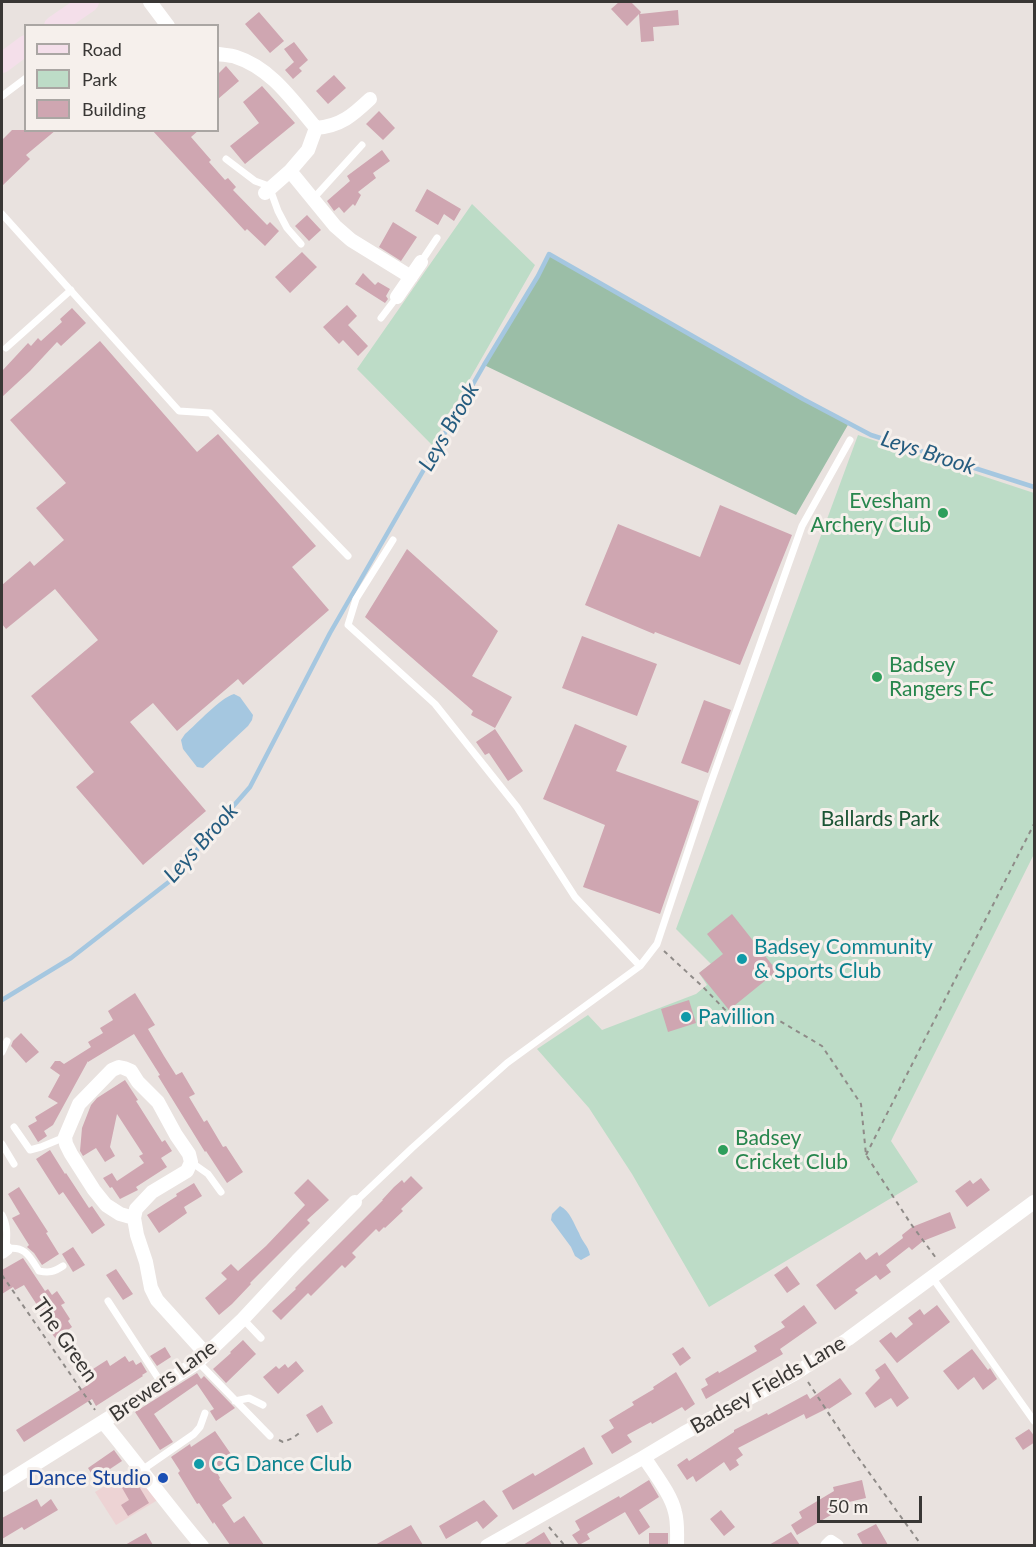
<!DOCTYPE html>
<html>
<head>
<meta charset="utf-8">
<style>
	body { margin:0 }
	#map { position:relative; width:1036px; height:1547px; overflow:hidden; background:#e9e2df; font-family:Lato,sans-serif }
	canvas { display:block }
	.frame { position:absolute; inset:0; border:3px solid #393735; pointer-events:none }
	.legend { position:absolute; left:24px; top:24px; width:195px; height:108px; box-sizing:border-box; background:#f6f0ec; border:2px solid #aaa6a3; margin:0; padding:8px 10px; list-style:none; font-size:18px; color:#393735 }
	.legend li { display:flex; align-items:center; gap:12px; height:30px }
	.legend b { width:30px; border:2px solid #aaa6a3 }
	.scale { position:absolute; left:817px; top:1496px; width:105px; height:27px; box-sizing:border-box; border:3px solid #393735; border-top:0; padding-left:8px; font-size:18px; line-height:21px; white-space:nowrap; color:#393735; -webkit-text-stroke:4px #f6f0ec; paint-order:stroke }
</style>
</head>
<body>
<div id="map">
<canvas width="1036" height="1547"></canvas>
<div class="frame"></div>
<ul class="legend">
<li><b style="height:8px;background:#f4dfea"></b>Road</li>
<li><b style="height:16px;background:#bddcc7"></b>Park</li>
<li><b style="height:16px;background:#cfa6b1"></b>Building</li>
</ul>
<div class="scale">50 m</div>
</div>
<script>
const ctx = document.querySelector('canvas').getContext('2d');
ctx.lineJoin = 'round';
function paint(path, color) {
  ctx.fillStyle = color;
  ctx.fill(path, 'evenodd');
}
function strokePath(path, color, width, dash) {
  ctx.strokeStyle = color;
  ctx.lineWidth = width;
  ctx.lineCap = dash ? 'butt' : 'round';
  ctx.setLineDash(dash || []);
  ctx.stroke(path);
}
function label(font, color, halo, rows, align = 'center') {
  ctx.font = font + ' Lato,sans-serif';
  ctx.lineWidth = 6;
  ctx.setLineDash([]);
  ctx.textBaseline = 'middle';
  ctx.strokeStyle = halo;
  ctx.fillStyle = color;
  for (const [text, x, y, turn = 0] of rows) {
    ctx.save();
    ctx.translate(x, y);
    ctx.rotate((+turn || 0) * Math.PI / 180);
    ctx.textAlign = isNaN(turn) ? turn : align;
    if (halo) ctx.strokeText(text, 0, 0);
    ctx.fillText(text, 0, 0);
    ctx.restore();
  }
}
paint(new Path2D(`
	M138 1466 161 1498 116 1525 95 1492Z`), '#edd3d4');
paint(new Path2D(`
	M472 204 535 265 432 445 357 369Z
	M858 435 1034 493V854L891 1141 918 1182 709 1307 632 1174 589 1108 537 1049 588 1015 602 1030 696 994 707 985 699 973 711 964 676 929Z`), '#bddcc7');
paint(new Path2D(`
	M549 254 803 399 849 423 796 515 484 365 538 276Z`), '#9bbea7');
paint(new Path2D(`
	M234 694 240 697 253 715 252 720 248 726 203 768 197 767 183 749 181 740 185 734C197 724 220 698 234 694Z
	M560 1206C570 1211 574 1224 579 1233 582 1242 588 1245 590 1255L581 1260 575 1256 571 1247 551 1220 552 1214Z`), '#a5c7e0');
strokePath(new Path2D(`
	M2 1000 71 958 179 874 209 834 250 787 330 633 484 365 538 276 549 254 803 399 871 435 1034 487`), '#a5c7e0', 4.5);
paint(new Path2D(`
	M619 2H631L641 12 640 14 678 10 679 25 653 27 654 41 641 42 639 14 627 26 611 9Z
	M259 12 284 41 270 53 245 24Z
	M294 42 308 60 299 68 302 71 293 79 285 70 294 62 284 49Z
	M226 66 239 81 218 99V74Z
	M334 75 346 88 328 104 316 91Z
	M262 86 295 123 245 164 230 146 259 123 243 102Z
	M379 111 395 128 383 140 366 124Z
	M12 130H56L26 155 30 159 2 186V140Z
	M152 130H199L191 137 211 160 209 162 225 180 228 178 236 187 233 190 267 225 270 222 279 231 265 246 247 229 245 231Z
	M382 150 390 161 373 173 376 178 358 192 361 195 355 206 353 204 344 213 339 207 334 211 327 201 350 181 347 176Z
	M427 189 461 209 454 221 444 214 438 225 415 211Z
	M307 215 321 230 309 241 295 226Z
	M393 222 417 237 401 261 379 247Z
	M302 252 317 267 290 293 275 277Z
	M363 273 375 285 378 282 390 289 386 296 388 299 385 303 355 284Z
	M347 305 357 316 348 325 368 346 358 356 343 340 339 344 323 327Z
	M72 308 86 323 61 346 57 342 30 371 2 397V371L28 343 31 346 38 338 41 341 62 322 60 319Z
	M100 341 197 452 218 434 316 546 292 567 329 610 243 685 238 679 177 731 153 703 130 722 206 811 143 865 76 787 94 772 31 696 98 640 55 589 6 629 2 624V585L30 561 34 566 64 540 36 508 66 483 10 420Z
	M720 505 792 535 740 665 655 632 654 634 585 605 618 524 700 557Z
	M407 549 498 631 472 676 512 697 495 728 471 715 473 711 365 617Z
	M582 636 657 664 637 716 562 688Z
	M704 700 731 710 708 773 681 763Z
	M575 724 627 746 616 771 699 801 660 914 583 887 605 825 543 799Z
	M495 729 523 771 508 781 489 753 485 755 476 742Z
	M732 914 777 971 729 1010 699 973 723 954 707 934Z
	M135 993 155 1025 148 1029 164 1056 176 1075 182 1072 195 1094 189 1097 204 1122 207 1120 223 1147 226 1146 243 1172 227 1183 206 1151 205 1152 158 1076 160 1075 134 1034 88 1062V1061L53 1125 44 1131 47 1136 38 1142 28 1126 37 1121 35 1117 58 1103 48 1097 60 1075 50 1068 55 1061H60L64 1064 91 1047 88 1042 103 1033 100 1028 113 1020 108 1011Z
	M689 1000 696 1023 668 1032 661 1009Z
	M21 1033 39 1052 26 1063 11 1046 13 1041Z
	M125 1080 138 1100 136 1101 162 1142 165 1140 172 1151 161 1158 167 1167 136 1187 138 1190 120 1199 112 1187 110 1188 103 1178 112 1173 117 1181 144 1163 139 1156 143 1154 117 1114 110 1147 115 1156 105 1162 96 1148 83 1156 80 1151 82 1128 91 1105 97 1098Z
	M50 1150 65 1174 66 1173 89 1208 92 1206 105 1225 92 1234 63 1192 59 1195 36 1159Z
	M411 1176 423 1188 401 1209 403 1211 385 1228 384 1227 379 1232 376 1229 352 1253 356 1257 345 1268 342 1265 311 1296 308 1293 281 1320 272 1311 296 1289 295 1288 383 1200H382L394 1187 402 1180 404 1183Z
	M981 1178 990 1190 967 1207 955 1191 970 1180 973 1184Z
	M308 1179 329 1200 307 1220 310 1223 250 1283 251 1284 232 1304 219 1315 205 1298 227 1279 221 1273 231 1264 238 1271 266 1246 305 1205 294 1193Z
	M194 1183 202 1196 184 1207 187 1213 159 1233 147 1215 177 1196 176 1194Z
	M19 1187 48 1232 46 1233 59 1254 42 1265 34 1253 27 1247 29 1245 12 1218 20 1214 8 1194Z
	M950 1212 956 1228 923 1241 912 1250 909 1247 886 1265 891 1272 880 1280 876 1275 855 1290 858 1293 835 1310 816 1285 860 1252 866 1260 877 1252 879 1256 903 1238 902 1235 912 1227Z
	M73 1247 85 1265 73 1272 62 1254Z
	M23 1258 45 1291 48 1289 52 1295 57 1291 65 1303 61 1305 70 1319 68 1321 72 1327 56 1339 49 1330 52 1328 24 1285 15 1290 13 1287 2 1294V1270Z
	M787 1266 800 1284 787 1293 774 1275Z
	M116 1269 133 1294 123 1300 106 1275Z
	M804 1305 817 1323 780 1349 783 1354 706 1399 701 1389 708 1385 705 1379 718 1371 719 1373 757 1351 754 1346 785 1327 781 1322Z
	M937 1305 950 1322 897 1363 879 1341 891 1332 896 1338 913 1324 908 1318 920 1309 924 1315Z
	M243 1340 256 1354 226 1383 213 1369 231 1353 230 1352Z
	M165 1347 171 1357 157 1366 150 1356Z
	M683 1347 691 1358 680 1366 672 1354Z
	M972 1349 988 1370 990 1368 997 1379 983 1390 974 1377 958 1390 943 1371Z
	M125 1356 129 1362 133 1360 136 1365 141 1362 147 1372 142 1375 143 1376 96 1406 92 1399 24 1442 16 1430 88 1385 82 1376 107 1360 110 1366Z
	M296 1361 304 1371 278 1394 263 1377 276 1366 279 1369 285 1364 288 1368Z
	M885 1363 909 1398 897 1407 891 1398 875 1408 865 1393 880 1378 875 1370Z
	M676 1372 695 1404 685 1411 682 1407 652 1424 651 1422 627 1435 632 1442 612 1454 601 1436 614 1428 609 1420 634 1405 632 1402 654 1389 653 1387Z
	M197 1373 201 1379 204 1376 235 1408 216 1421 211 1413 210 1411 214 1409 197 1384 154 1414 173 1442 160 1450 135 1412Z
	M840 1378 852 1394 829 1409 828 1408 806 1419 804 1414 738 1448 743 1455 736 1460 739 1465 730 1471 724 1462 696 1482 693 1476 687 1480 677 1465 687 1458 689 1461 734 1432V1430L767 1413 768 1415 807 1394 810 1399Z
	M322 1405 333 1423 317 1433 306 1415Z
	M1029 1429 1035 1437V1442L1023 1450 1015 1438Z
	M215 1431 233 1457 215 1469 220 1478 219 1479 232 1498 222 1505 234 1523 244 1516 264 1545H230L214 1522 213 1524 199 1503 197 1504 178 1473 180 1471 171 1457 190 1444 191 1447Z
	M584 1447 593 1464 513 1510 502 1491 533 1473 535 1476Z
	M114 1450 122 1461 95 1479 88 1468Z
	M134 1478 149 1503 128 1516 121 1505 129 1500 121 1486Z
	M649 1480 659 1497 639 1510 650 1527 639 1535 625 1512 587 1534 590 1539 579 1545 572 1535 580 1530 575 1521 619 1496 620 1498Z
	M862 1480 866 1498 832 1506 836 1512 797 1535 791 1525 802 1518 799 1512 834 1491 833 1487Z
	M37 1499 41 1507 51 1499 58 1510 24 1530 22 1527 2 1539V1518Z
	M484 1500 498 1516 483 1529 477 1521 446 1539 439 1526Z
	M721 1510 735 1527 724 1536 710 1519Z
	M876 1524 888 1545H863L857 1534Z
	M411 1525 423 1545H375Z
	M544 1532 552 1545H523Z
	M791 1532 800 1545H769Z
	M146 1533 153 1545H125Z
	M649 1533H668V1545H649Z`), '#cfa6b1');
strokePath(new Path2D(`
	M664 951 703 987 731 1016 773 1017 822 1046 861 1104 866 1155 911 1224 936 1258
	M866 1155 1034 824
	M2 1275 95 1410
	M808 1382 852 1449 922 1546
	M279 1440 283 1442 293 1438 302 1431
	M549 1527 565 1546`), '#8f8b88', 2, [4.5, 4.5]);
strokePath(new Path2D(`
	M2 96 26 78
	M226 159 255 181 266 185 270 189 278 211 287 228 301 244
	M312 200 362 145
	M2 214 179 411 210 413 348 556
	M421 262 437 238
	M381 318 397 297
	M6 348 71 290
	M393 540 356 599 348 625 435 704 517 807 575 897 640 966
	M2 1052 7 1041
	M14 1127 30 1150 41 1147 65 1137
	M2 1144 14 1164
	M191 1162 208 1174 221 1192
	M355 1202 412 1148 507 1063 640 966 657 944 708 791 802 526 850 440
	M2 1215C8 1226 7 1236 6 1249 25 1245 30 1257 39 1271 49 1273 54 1272 63 1266
	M932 1277 1034 1421
	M108 1301 162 1384
	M243 1319 261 1338
	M198 1362 270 1436
	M235 1401 249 1398 263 1405
	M142 1470 194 1434 200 1427 205 1413`), '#fff', 7);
strokePath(new Path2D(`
	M150 2 168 26
	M218 54C224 55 230 55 236 57 271 68 293 101 316 128L308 150 290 171 265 193
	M316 128C341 126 353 115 370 99
	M290 171 335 226 351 240 411 277
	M397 297 421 262
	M134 1218 120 1214 106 1205 94 1190 71 1154 66 1144 65 1137 79 1104 112 1070 119 1067 124 1068 131 1071 138 1082 158 1102 176 1135 189 1154 191 1162 187 1171 152 1192 136 1209 134 1218 137 1235 146 1262 151 1288 157 1300 206 1354
	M2 1252 6 1249
	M103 1422C137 1463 168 1506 202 1546
	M644 1457C654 1473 671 1494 675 1512 678 1523 677 1534 677 1546
	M2 1485 198 1362 243 1319 297 1261 355 1202
	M487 1546 644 1457 684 1433 796 1373 848 1339 1034 1202
	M827 1546 831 1542 837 1546`), '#fff', 14);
strokePath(new Path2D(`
	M54 26 89 2
	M2 63 26 45`), '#f4dfea', 20);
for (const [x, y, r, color] of [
	[943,513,6,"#2e9e5b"],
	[877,677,6,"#2e9e5b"],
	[742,959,6,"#0f9aa8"],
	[686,1017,6,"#0f9aa8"],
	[723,1150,6,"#2e9e5b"],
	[199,1464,6,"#0f9aa8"],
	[163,1478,6,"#1a4fb4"]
]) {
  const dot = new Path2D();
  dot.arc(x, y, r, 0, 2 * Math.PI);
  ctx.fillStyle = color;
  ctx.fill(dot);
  strokePath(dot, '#f6f0ec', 2);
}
label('21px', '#27864d', '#f6f0ec', [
	["Evesham",931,501,"right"],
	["Archery Club",931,525,"right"],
	["Badsey",889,665],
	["Rangers FC",889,689],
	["Badsey",735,1138],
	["Cricket Club",735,1162]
], 'left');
label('21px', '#1a5434', '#f6f0ec', [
	["Ballards Park",880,819]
]);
label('21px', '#0d838f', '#f6f0ec', [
	["Badsey Community",754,947],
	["& Sports Club",754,971],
	["Pavillion",698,1017],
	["CG Dance Club",211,1464]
], 'left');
label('21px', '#393735', '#f6f0ec', [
	["The Green",65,1340,55],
	["Brewers Lane",163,1381,-35],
	["Badsey Fields Lane",768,1385,-30]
]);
label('21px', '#164399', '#f6f0ec', [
	["Dance Studio",151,1478]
], 'right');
label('italic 22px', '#255c7f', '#f6f0ec', [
	["Leys Brook",449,427,-60],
	["Leys Brook",928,453,18],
	["Leys Brook",201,843,-48]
]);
</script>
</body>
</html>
